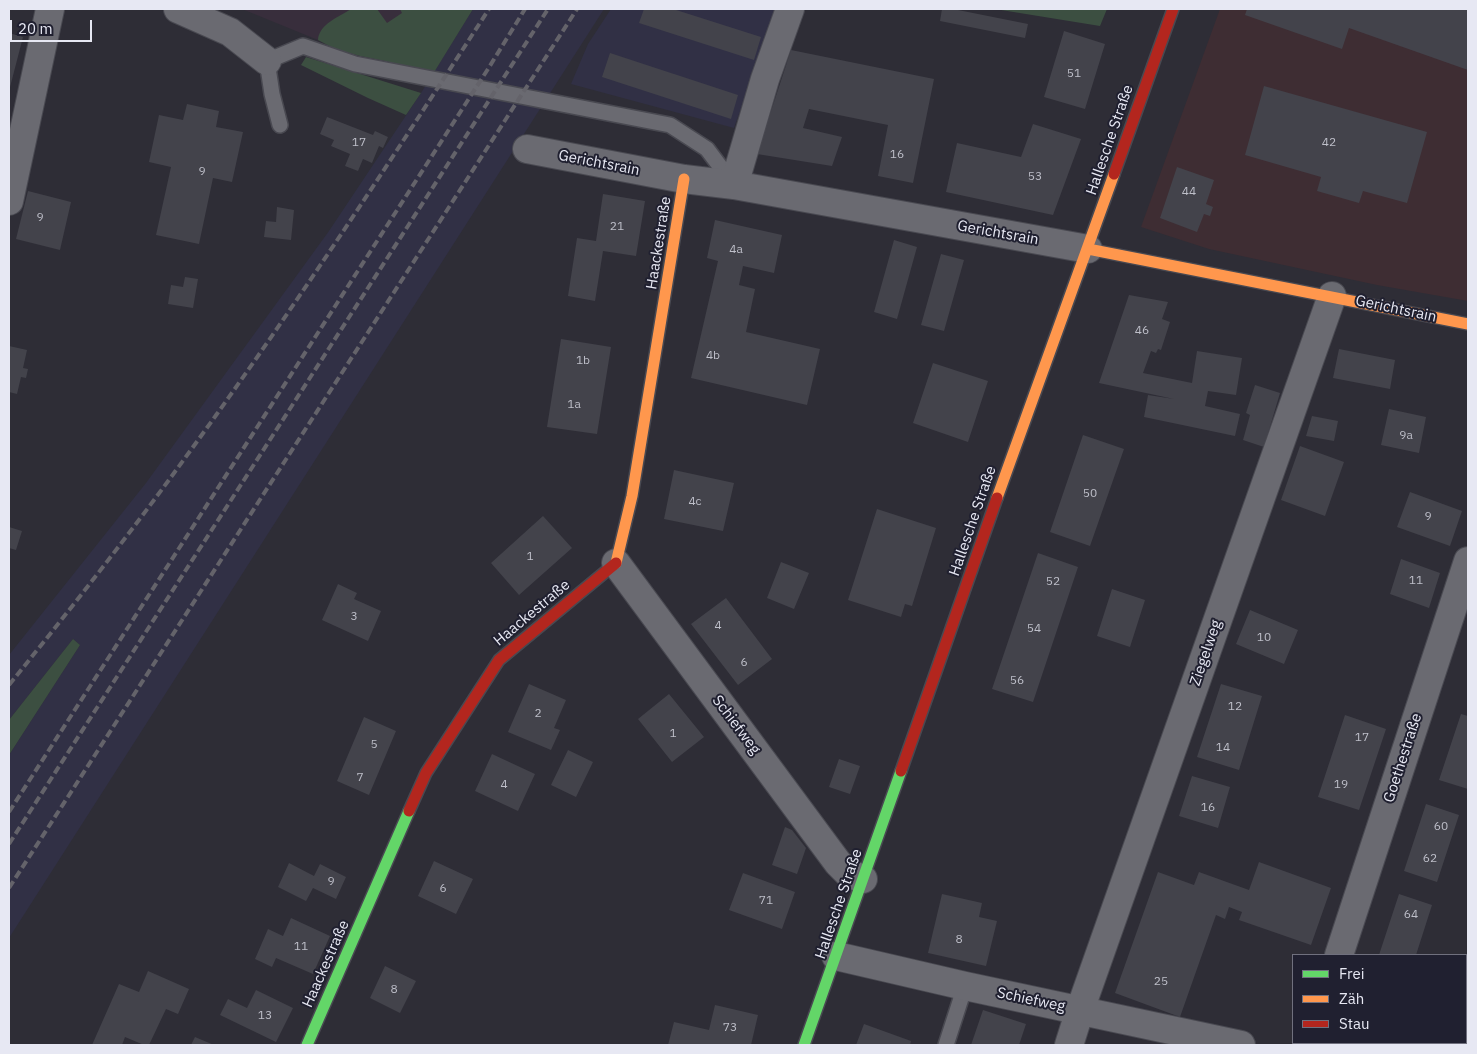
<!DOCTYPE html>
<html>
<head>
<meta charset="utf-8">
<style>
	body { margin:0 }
	#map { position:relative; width:1477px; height:1054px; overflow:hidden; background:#2e2d36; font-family:"IBM Plex Sans",sans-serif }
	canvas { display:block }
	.frame { position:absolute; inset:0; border:10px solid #e7e8f3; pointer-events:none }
	.legend { position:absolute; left:1292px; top:954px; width:175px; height:90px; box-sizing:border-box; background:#202030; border:1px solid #70707e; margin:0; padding:6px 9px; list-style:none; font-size:15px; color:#e7e8f3 }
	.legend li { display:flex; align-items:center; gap:10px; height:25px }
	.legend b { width:25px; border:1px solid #70707e }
	.scale { position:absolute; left:10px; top:20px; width:82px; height:22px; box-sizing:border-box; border:2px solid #e7e8f3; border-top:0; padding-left:6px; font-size:15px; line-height:18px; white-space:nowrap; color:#e7e8f3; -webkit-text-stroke:4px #202030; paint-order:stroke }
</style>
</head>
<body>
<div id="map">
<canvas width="1477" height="1054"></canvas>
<div class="frame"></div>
<ul class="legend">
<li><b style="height:6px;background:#63d668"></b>Frei</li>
<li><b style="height:6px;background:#ff974d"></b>Zäh</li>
<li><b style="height:6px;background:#b3261e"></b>Stau</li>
</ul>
<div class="scale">20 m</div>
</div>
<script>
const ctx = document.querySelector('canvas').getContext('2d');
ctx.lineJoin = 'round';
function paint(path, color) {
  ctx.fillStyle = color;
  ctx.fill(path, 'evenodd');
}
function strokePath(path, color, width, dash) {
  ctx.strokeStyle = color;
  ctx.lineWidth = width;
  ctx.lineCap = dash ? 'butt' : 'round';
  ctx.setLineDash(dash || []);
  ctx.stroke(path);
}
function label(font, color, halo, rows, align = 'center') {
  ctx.font = font + ' "IBM Plex Sans",sans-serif';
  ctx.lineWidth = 4;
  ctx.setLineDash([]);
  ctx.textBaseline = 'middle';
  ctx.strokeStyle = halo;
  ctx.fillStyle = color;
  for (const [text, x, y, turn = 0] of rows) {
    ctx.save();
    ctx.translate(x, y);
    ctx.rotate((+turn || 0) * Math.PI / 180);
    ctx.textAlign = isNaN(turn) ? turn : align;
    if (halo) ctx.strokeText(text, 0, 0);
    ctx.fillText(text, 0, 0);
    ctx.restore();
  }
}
paint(new Path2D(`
	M1220 9H1468V301L1377 285 1209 249 1141 227Z`), '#3e2d33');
paint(new Path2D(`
	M473 9H604L9 938V755L80 645 73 639 9 720V655L146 483 329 231 421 93Z
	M611 9H777L734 128 571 84 588 44Z`), '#313045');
paint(new Path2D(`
	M242 9H436L360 56 335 49 318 40Z`), '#382e3c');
paint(new Path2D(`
	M351 9H377L387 23 402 13 400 9H473L433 74 385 61 360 56 335 49 318 40C319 24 339 17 351 9Z
	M995 9H1107L1100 26Z
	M306 57 421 93 406 115 368 98 301 65Z
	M73 639 80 645 9 755V720Z`), '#3c4f41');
paint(new Path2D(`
	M644 9H673L761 37 754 60 639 23Z
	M942 9H953L1028 24 1025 38 940 21Z
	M1247 9H1468V70L1349 28 1342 49 1245 15Z
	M1064 31 1105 44 1085 109 1044 97Z
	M9 33 23 37 9 91Z
	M791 50 934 79 913 183 878 176 888 125 809 109 803 128 842 137 832 166 757 154Z
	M610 53 738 95 731 119 602 77Z
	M1264 86 1427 132 1407 203 1363 191 1359 203 1317 191 1321 177 1245 155Z
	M187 104 219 111 216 127 243 132 232 182 213 178 199 244 156 235 171 167 149 162 159 115 183 120Z
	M327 117 373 135 375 131 388 137 383 148 379 146 372 163 363 159 358 171 345 166 350 154 331 146 334 140 320 134Z
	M1033 124 1081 139 1053 215 946 192 957 143 1021 157Z
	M1177 167 1214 180 1206 204 1213 207 1210 216 1204 214 1197 232 1160 218Z
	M28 191 71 202 60 250 16 239Z
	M603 194 645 201 636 256 603 251 595 301 568 296 577 238 596 241Z
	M277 207 294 210 291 240 264 237 266 221 276 222Z
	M715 220 782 235 774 273 743 266 739 285 755 289 746 332 820 349 807 405 691 378 718 261 707 258Z
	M894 240 917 247 897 319 874 312Z
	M941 254 964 260 944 331 921 325Z
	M185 277 198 279 193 308 168 304 171 285 183 287Z
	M1129 295 1168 302 1162 319 1170 322 1161 350 1158 349 1156 353 1151 351 1143 373 1192 383 1197 351 1242 358 1236 395 1208 391 1205 406 1240 414 1235 436 1144 417 1148 395 1174 399 1099 383Z
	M561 339 611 347 597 434 547 427Z
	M9 346 27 350 23 368 28 369 26 378 21 377 17 394 9 392Z
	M1339 349 1395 360 1390 389 1333 378Z
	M933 363 988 381 968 442 913 423Z
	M1255 385 1280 393 1264 447 1243 440 1250 415 1246 413Z
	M1389 409 1426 417 1419 453 1381 445Z
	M1312 416 1338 421 1334 441 1306 436Z
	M1083 435 1124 449 1090 546 1050 532Z
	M1300 446 1344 462 1325 516 1281 500Z
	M674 470 734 483 723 531 664 519Z
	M1410 492 1462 511 1450 546 1397 527Z
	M877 509 936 528 912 606 905 604 901 617 848 600Z
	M543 516 572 548 519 595 491 563Z
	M9 527 22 531 16 550 9 548Z
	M1038 553 1078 567 1033 702 992 689Z
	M1401 559 1440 573 1429 608 1390 594Z
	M781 562 809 573 794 609 767 598Z
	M338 584 357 593 354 599 381 611 368 641 322 620Z
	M1112 589 1145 600 1130 647 1097 636Z
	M726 598 772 659 738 685 691 624Z
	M1250 610 1298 630 1284 664 1236 644Z
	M529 684 566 700 554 728 560 730 551 750 508 732Z
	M1221 684 1262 696 1239 770 1197 757Z
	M669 694 704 737 672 762 638 719Z
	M1461 714 1468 716V789L1439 780Z
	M1345 715 1386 729 1359 810 1318 797Z
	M364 717 396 731 369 795 337 781Z
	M568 750 593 762 576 797 551 785Z
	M492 754 535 774 518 811 475 791Z
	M839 759 860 766 850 794 829 787Z
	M1192 776 1230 787 1218 828 1179 816Z
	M1426 804 1459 815 1437 882 1404 871Z
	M785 827 792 830 806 848 797 874 772 865Z
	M434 861 473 879 456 914 418 896Z
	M1259 862 1331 888 1311 945 1239 920 1242 912 1229 907 1225 919 1216 915 1180 1017 1115 993 1158 872 1194 885 1199 872 1249 890Z
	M289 863 314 876 320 864 346 877 336 899 313 888 306 901 278 887Z
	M743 873 795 892 782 929 729 910Z
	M942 894 982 903 979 917 997 921 986 966 928 953Z
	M1399 894 1432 905 1416 955H1379Z
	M291 918 330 936 313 974 276 958 272 967 255 959 268 929 283 936Z
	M385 966 416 981 400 1013 370 998Z
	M148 971 189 989 178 1014 166 1009 149 1045H144L125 1037 122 1045H92L119 984 139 992Z
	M256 990 293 1008 276 1042 220 1015 228 999 247 1008Z
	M715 1005 758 1015 751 1045H668L674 1022 709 1030Z
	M983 1010 1026 1024 1019 1045H971Z
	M864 1024 911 1041 910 1045H856Z
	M195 1037 214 1045H191Z
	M1338 1043H1375V1045H1338Z`), '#43434b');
const lane = new Path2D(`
	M280 125 272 94 267 61 303 46 355 64 670 125 707 149 734 185
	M946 1045 965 986`);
const street = new Path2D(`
	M178 9 230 32 267 61
	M527 149 684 179 734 185 1088 249
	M734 185 765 79 790 9
	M9 201 50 9
	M616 563 838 863 848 873 863 879
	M1339 955 1468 561
	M836 956 965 986 1241 1045
	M1069 1045 1080 1010 1332 296
	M1309 1045 1310 1043`);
const fast = new Path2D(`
	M307 1045 409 811
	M804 1045 901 771`);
const slow = new Path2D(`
	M1088 249 1468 324
	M997 498 1114 174
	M616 563 632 496 684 179`);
const jam = new Path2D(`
	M1114 174 1173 9
	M901 771 997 498
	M409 811 426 773 499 660 616 563`);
strokePath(lane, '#494951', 18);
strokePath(street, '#494951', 30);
strokePath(fast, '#494951', 14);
strokePath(slow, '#494951', 14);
strokePath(jam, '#494951', 14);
strokePath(lane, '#6a6a71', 15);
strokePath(street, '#6a6a71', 28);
strokePath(fast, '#63d668', 11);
strokePath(slow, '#ff974d', 11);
strokePath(jam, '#b3261e', 11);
strokePath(new Path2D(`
	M9 685C69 611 129 535 185 458 292 312 391 160 489 9
	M9 812 488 69 525 9
	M9 844 548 9
	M9 888 577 9`), '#64636a', 4, [8, 4]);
label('12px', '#bebfc9', null, [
	["51",1074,74],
	["17",359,143],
	["42",1329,143],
	["16",897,155],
	["9",202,172],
	["53",1035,177],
	["44",1189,192],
	["9",40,218],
	["21",617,227],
	["4a",736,250],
	["46",1142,331],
	["4b",713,356],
	["1b",583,361],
	["1a",574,405],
	["9a",1406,436],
	["50",1090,494],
	["4c",695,502],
	["9",1428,517],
	["1",530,557],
	["11",1416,581],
	["52",1053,582],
	["3",354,617],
	["4",718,626],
	["54",1034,629],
	["10",1264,638],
	["6",744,663],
	["56",1017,681],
	["12",1235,707],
	["2",538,714],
	["1",673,734],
	["17",1362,738],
	["5",374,745],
	["14",1223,748],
	["7",360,778],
	["4",504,785],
	["19",1341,785],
	["16",1208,808],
	["60",1441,827],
	["62",1430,859],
	["9",331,882],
	["6",443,889],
	["71",766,901],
	["64",1411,915],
	["8",959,940],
	["11",301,947],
	["25",1161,982],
	["8",394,990],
	["13",265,1016],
	["73",730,1028]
]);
label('15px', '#e7e8f3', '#202030', [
	["Hallesche Straße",1110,140,-71],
	["Gerichtsrain",599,163,11],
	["Gerichtsrain",998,233,10],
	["Haackestraße",659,243,-81],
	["Gerichtsrain",1396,309,12],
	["Hallesche Straße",973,521,-71],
	["Haackestraße",532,613,-40],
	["Ziegelweg",1206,653,-71],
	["Schiefweg",736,725,53],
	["Goethestraße",1403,758,-72],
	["Hallesche Straße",839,904,-71],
	["Haackestraße",326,964,-66],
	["Schiefweg",1031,1000,12]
]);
</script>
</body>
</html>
